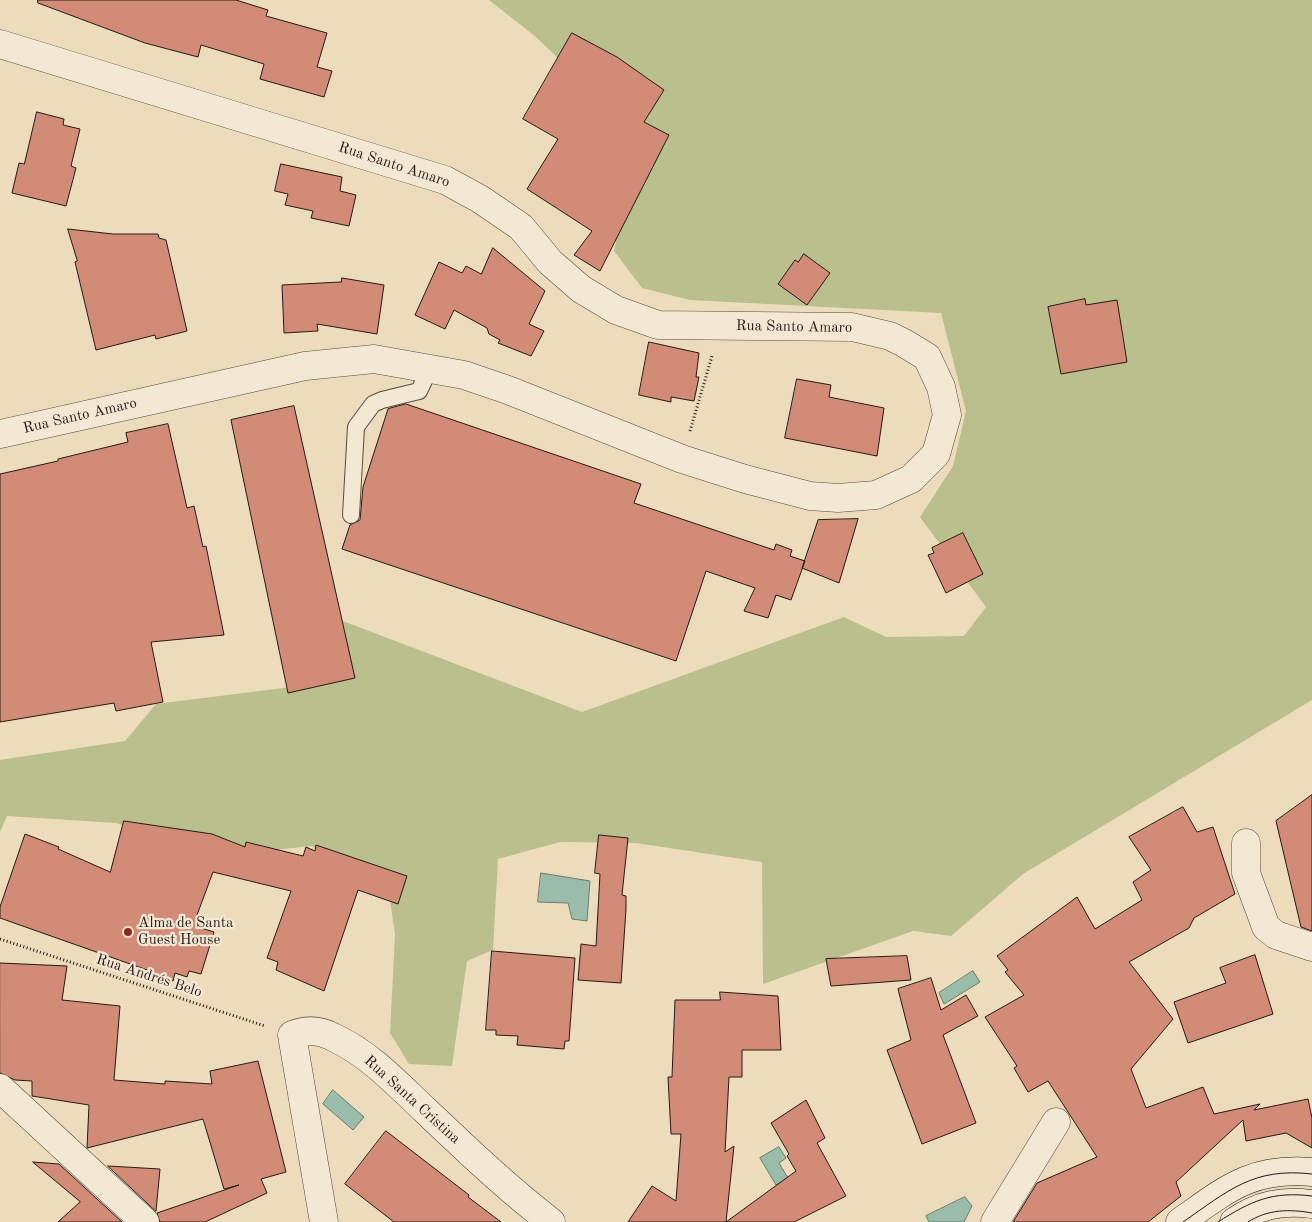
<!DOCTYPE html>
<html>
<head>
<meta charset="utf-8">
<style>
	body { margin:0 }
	canvas { display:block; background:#ecdcbc }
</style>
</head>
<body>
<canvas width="1312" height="1222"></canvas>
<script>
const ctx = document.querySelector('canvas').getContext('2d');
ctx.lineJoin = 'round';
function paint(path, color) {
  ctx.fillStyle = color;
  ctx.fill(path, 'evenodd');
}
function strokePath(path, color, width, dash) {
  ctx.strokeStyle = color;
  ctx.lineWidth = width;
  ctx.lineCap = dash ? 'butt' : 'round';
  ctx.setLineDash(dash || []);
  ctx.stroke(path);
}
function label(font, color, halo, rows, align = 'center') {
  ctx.font = font + ' "Old Standard TT",serif';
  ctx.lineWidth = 4.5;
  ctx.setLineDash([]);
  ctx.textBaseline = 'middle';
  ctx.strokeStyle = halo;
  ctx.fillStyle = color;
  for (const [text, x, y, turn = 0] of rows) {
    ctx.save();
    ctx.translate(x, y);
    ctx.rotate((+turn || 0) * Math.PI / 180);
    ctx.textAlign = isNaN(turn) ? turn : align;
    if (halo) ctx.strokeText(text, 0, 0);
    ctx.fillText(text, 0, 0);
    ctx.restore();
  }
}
paint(new Path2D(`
	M489 0H1312V700L1023 874 951 936 913 931 763 984 762 862 636 843 560 842 498 859 493 950 467 961 452 1066 409 1064 390 1033 395 934 387 880 311 846 229 855 116 823 7 816 0 832V760L125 741 156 704 339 681 335 618 582 712 844 617 886 637 964 636 986 607 920 517 953 466 966 411 941 313 690 300 642 288 614 251 627 194 594 93 536 37Z`), '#babf8e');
const water = new Path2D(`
	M541 873 590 881 587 921 572 919 568 903 538 902Z
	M973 971 980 982 944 1004 939 993Z
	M333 1090 364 1117 353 1130 323 1104Z
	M779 1147 786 1158 779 1163 788 1178 776 1185 760 1158Z
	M965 1197 972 1206 964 1222H929L926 1216Z`);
paint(water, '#9abcab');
strokePath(water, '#6c7b6f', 1);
const building = new Path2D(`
	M38 0H236L268 10 266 16 327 33 317 67 332 71 324 97 260 79 264 64 201 45 198 57 145 43 38 3Z
	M572 33 617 57 664 90 644 122 669 135 600 271 574 255 592 231 527 189 558 139 523 119Z
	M37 112 64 119 63 125 80 129 71 166 76 168 66 206 12 193 19 163 24 164Z
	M281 164 342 177 340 191 356 195 349 226 311 218 313 211 285 205 288 194 275 191Z
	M68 229 113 234H158L159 238 166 240 187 331 156 339 155 335 96 350 75 262 77 261Z
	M493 248 545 291 529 324 544 331 531 356 498 343 500 340 489 334 487 328 454 310 445 329 415 315 439 262 462 273 466 266 481 274Z
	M804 254 830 273 807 305 778 284 795 260 798 262Z
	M342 278 384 285 377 334 317 324 318 331 284 333 282 285 341 282Z
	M1085 299 1086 305 1117 300 1127 362 1061 374 1048 307Z
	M649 342 699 353 696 377H699L694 401 671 397V402L639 395Z
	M797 379 831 385 829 397 884 408 877 456 785 438Z
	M406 404 641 484 634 503 774 550 776 544 792 550 790 556 805 561 791 600 776 595 768 618 744 611 755 588 706 571 676 661 342 549 350 525 360 520 363 487 388 409Z
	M294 406 355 678 288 693 231 420Z
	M168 424 187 508 194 506 203 547 206 546 224 635 151 642 163 702 116 711 114 703 0 722V474L58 461V459L128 442 126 433Z
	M858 519 839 583 802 568 818 520Z
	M963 533 983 574 946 593 928 555 934 553 932 548Z
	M1312 795V931L1301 927 1276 821Z
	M1183 807 1197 832 1213 827 1235 894 1194 918 1189 928 1129 962 1173 1019 1131 1069 1146 1108 1203 1087 1214 1114 1260 1104 1254 1110 1308 1099 1312 1118V1148L1286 1133 1246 1141 1243 1120 1176 1182 1181 1196 1148 1222H1013L1037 1183 1097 1157 1048 1081 1028 1092 1014 1068 1017 1066 985 1017 1024 995 1005 972 1008 970 997 956 1077 897 1095 929 1142 900 1133 882 1151 870 1129 837Z
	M124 821 212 834 245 847 246 842 303 856 306 847 315 851 316 845 407 876 398 904 358 890 324 991 276 970 278 962 267 958 291 891 213 872 197 915 202 916 198 927 214 932 201 974 189 971 187 977 175 973 173 981 149 973 150 971 0 918V907L25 834 59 847 58 849 110 872Z
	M599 835 628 838 622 895 626 896V909L621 983 578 980 581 944 596 946 600 874 595 873Z
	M492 951 575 958 569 1041H565L564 1049 517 1045 518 1036 496 1035V1030H486Z
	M1255 955 1273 1014 1188 1043 1174 1002 1226 983 1220 968Z
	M907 956 911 980 831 986 826 959Z
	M0 963 67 966 62 1000 120 1006 114 1080 165 1084V1081L212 1084 210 1071 258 1061 286 1172 261 1179 267 1193 205 1222H160L157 1213 239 1185 224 1189 203 1119 87 1148 89 1105 32 1096V1081L15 1080 0 1073Z
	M931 978 941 1010 966 995 978 1016 943 1035 976 1123 922 1144 887 1050 911 1040 898 989Z
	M720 992 778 996 781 1050H742V1077H729L725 1152 734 1146 726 1222 796 1171 787 1156 789 1154 771 1123 806 1100 825 1138 817 1143 846 1196 794 1222H628L652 1186 676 1201 681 1134H671L668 1077H672L675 1000H720Z
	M386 1131 469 1195 468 1197 501 1222H394L345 1184Z
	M33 1162 59 1164 122 1222H58L80 1202Z
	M108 1166 160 1169 156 1211Z`);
paint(building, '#d18b76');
strokePath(building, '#261a15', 1);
const lane = new Path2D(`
	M351 515 356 427 373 404 382 400 419 391 430 368`);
const street = new Path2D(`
	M0 44 445 180 480 199 521 227 550 262 581 289 616 310 658 325 852 327 890 336 904 343 927 357 941 387 947 415 936 454 911 479 876 495 838 498 810 496 745 479 682 459 508 390 464 375 374 359 305 366 0 434
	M1246 843V873L1266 927 1276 935 1312 947
	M0 1088 145 1222
	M324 1222 292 1035C307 1029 321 1030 335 1038 371 1055 398 1085 426 1111 467 1150 507 1188 551 1222
	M995 1222 1056 1122`);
const secondary = new Path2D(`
	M1180 1222C1227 1189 1251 1167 1312 1172
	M1234 1222C1258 1205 1282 1200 1312 1204`);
strokePath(lane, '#584a3f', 18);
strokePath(street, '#584a3f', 29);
strokePath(secondary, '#261a15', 29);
strokePath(new Path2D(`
	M690 431 712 356
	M0 939 265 1026`), '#261a15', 3, [1, 2.5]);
strokePath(lane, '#f3e8d3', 16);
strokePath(street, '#f3e8d3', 28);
strokePath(secondary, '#f3e8d3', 28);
strokePath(new Path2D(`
	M1183 1222C1228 1191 1253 1167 1312 1174
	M1218 1222C1251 1201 1272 1191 1312 1196
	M1248 1222C1268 1209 1290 1209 1312 1213`), '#261a15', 1);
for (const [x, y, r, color] of [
	[128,932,5,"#8f2418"]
]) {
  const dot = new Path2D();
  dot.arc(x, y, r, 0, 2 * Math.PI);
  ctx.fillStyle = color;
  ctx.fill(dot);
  strokePath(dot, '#f3e8d3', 2);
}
label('15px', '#261a15', '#f3e8d3', [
	["Rua Santo Amaro",394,165,18],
	["Rua Santo Amaro",794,327,1],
	["Rua Santo Amaro",80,416,-13],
	["Rua Andrés Belo",149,976,18],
	["Rua Santa Cristina",412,1100,42]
]);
label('15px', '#261a15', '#f3e8d3', [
	["Alma de Santa",138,923],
	["Guest House",138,940]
], 'left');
</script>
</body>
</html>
